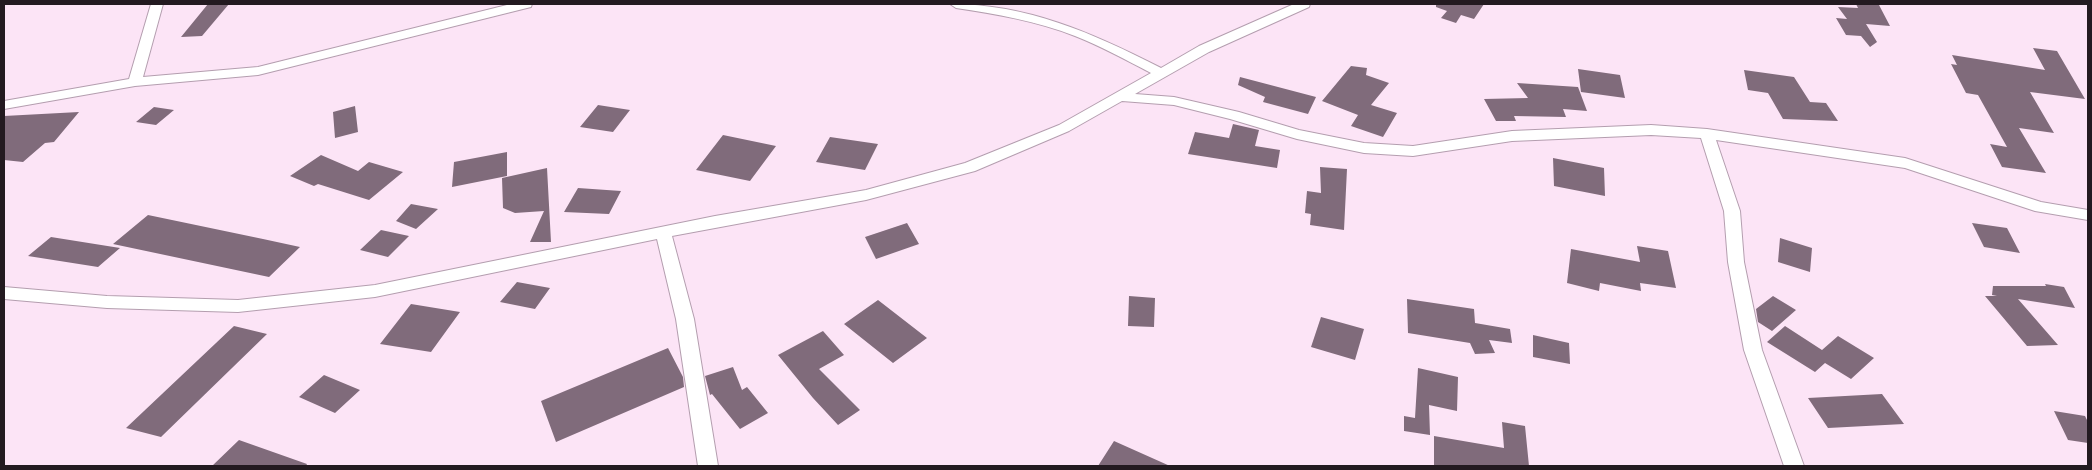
<!DOCTYPE html>
<html>
<head>
<meta charset="utf-8">
<style>
	body { margin:0 }
	#map { position:relative; width:2092px; height:470px; overflow:hidden; background:#fce4f6; font-family:"Titillium Web",sans-serif }
	canvas { display:block }
	.frame { position:absolute; inset:0; border:5px solid #231a20; pointer-events:none }
</style>
</head>
<body>
<div id="map">
<canvas width="2092" height="470"></canvas>
<div class="frame"></div>
</div>
<script>
const ctx = document.querySelector('canvas').getContext('2d');
ctx.lineJoin = 'round';
function paint(path, color) {
  ctx.fillStyle = color;
  ctx.fill(path, 'evenodd');
}
function strokePath(path, color, width, dash) {
  ctx.strokeStyle = color;
  ctx.lineWidth = width;
  ctx.lineCap = dash ? 'butt' : 'round';
  ctx.setLineDash(dash || []);
  ctx.stroke(path);
}
paint(new Path2D(`
	M208 4H229L202 36 181 37Z
	M1436 4H1484L1474 19 1461 15 1456 23 1441 18 1447 11 1436 7Z
	M1856 4 1879 5 1890 26 1866 24 1877 42 1870 47 1861 36 1846 35 1836 18 1847 19 1838 7 1858 8Z
	M2033 48 2057 51 2085 99 2030 92 2054 133 2019 128 2046 173 2002 167 1990 144 2007 147 1978 95 1966 93 1951 64 1957 65 1952 55 2045 70Z
	M1351 66 1367 68 1366 75 1389 83 1371 105 1397 113 1383 137 1351 126 1358 115 1322 101Z
	M1578 69 1620 75 1625 98 1581 92Z
	M1744 70 1794 77 1810 102 1826 103 1838 121 1783 119 1768 93 1748 90Z
	M1240 77 1316 97 1308 114 1263 102 1265 97 1238 85Z
	M1517 83 1578 87 1587 111 1563 109 1566 117 1514 116 1516 121H1496L1484 99 1528 98Z
	M598 105 630 110 613 132 580 127Z
	M355 106 358 132 335 138 333 112Z
	M154 107 174 110 156 125 136 122Z
	M79 112 54 142 45 143 23 162 4 160V116Z
	M1233 124 1259 130 1255 146 1280 150 1277 168 1188 154 1195 132 1229 138Z
	M723 135 776 146 750 181 696 170Z
	M830 137 878 144 865 170 816 162Z
	M507 152V176L452 187 454 162Z
	M321 155 358 171 369 162 403 172 369 200 318 184 314 186 290 176Z
	M1553 158 1604 168 1605 196 1554 186Z
	M1320 167 1347 169 1344 230 1310 225 1311 214 1305 213 1307 191 1321 193Z
	M547 168 551 242H530L544 211 515 213 503 208 502 178Z
	M578 188 621 191 609 214 564 212Z
	M411 204 438 209 416 229 396 221Z
	M148 215 263 239 300 247 269 277 113 244Z
	M907 223 919 244 876 259 865 237Z
	M1972 223 2007 228 2020 253 1984 247Z
	M381 230 409 236 388 257 360 250Z
	M51 237 120 248 98 267 28 256Z
	M1780 238 1812 248 1810 272 1778 262Z
	M1637 246 1668 251 1676 288 1640 283 1641 291 1600 283 1599 291 1567 283 1571 249 1640 262Z
	M517 282 550 288 535 309 500 302Z
	M2045 284 2064 287 2075 308 2018 299 2058 345 2027 346 1985 296H1997L1992 295 1993 286H2046Z
	M1129 296 1155 298 1154 327 1128 326Z
	M1773 296 1796 310 1772 331 1758 322 1756 309Z
	M1407 299 1474 309 1475 323 1510 329 1512 343 1489 340 1495 353 1475 354 1470 343 1408 333Z
	M878 300 927 338 893 363 844 324Z
	M411 304 460 312 431 352 380 344Z
	M1321 317 1364 329 1355 360 1311 347Z
	M234 326 267 334 161 437 126 428Z
	M1785 326 1822 350 1838 336 1874 358 1851 379 1825 363 1815 372 1767 342Z
	M823 331 844 355 819 369 860 410 838 425 813 398 778 355Z
	M1533 335 1569 343 1570 364 1533 357Z
	M668 348 683 377 684 387 556 442 541 401Z
	M733 367 742 390 747 387 768 413 740 429 712 394 710 395 705 376Z
	M1418 368 1458 377 1457 411 1429 405 1430 435 1404 431V416L1415 418Z
	M324 375 360 390 335 413 299 397Z
	M1882 394 1904 424 1828 428 1808 398Z
	M2054 411 2085 416 2088 422V443L2068 440Z
	M1502 422 1525 426 1529 466H1434V436L1504 448Z
	M239 440 307 464 306 466H212Z
	M1114 441 1170 466H1098Z`), '#806b7b');
const street = new Path2D(`
	M151 4H163L143 77 258 67 511 4H532L531 7 258 75 135 86 4 109V101L129 79Z
	M950 4C1027 4 1093 33 1161 68L1199 46 1294 4H1310L1309 7 1209 52 1135 94 1174 97 1239 112 1299 130 1364 143 1413 146 1512 131 1651 125 1707 129 1905 158 2041 202 2088 210V220L2035 211 1905 168 1716 140 1740 211 1744 262 1762 350 1804 466H1784L1744 350 1728 262 1724 211 1701 138 1651 135 1512 141 1413 156 1364 153 1297 139 1230 119 1174 105 1122 101 1069 131 975 171 866 200 672 236 694 319 718 466H698L676 319 657 239 375 297 238 312 107 308 4 299V287L107 296 238 300 375 285 715 216 866 190 965 163 1059 125 1151 73C1126 60 1101 46 1075 36 1037 21 996 14 956 8Z`);
strokePath(street, '#b49eaf', 2);
paint(street, '#fff');
</script>
</body>
</html>
